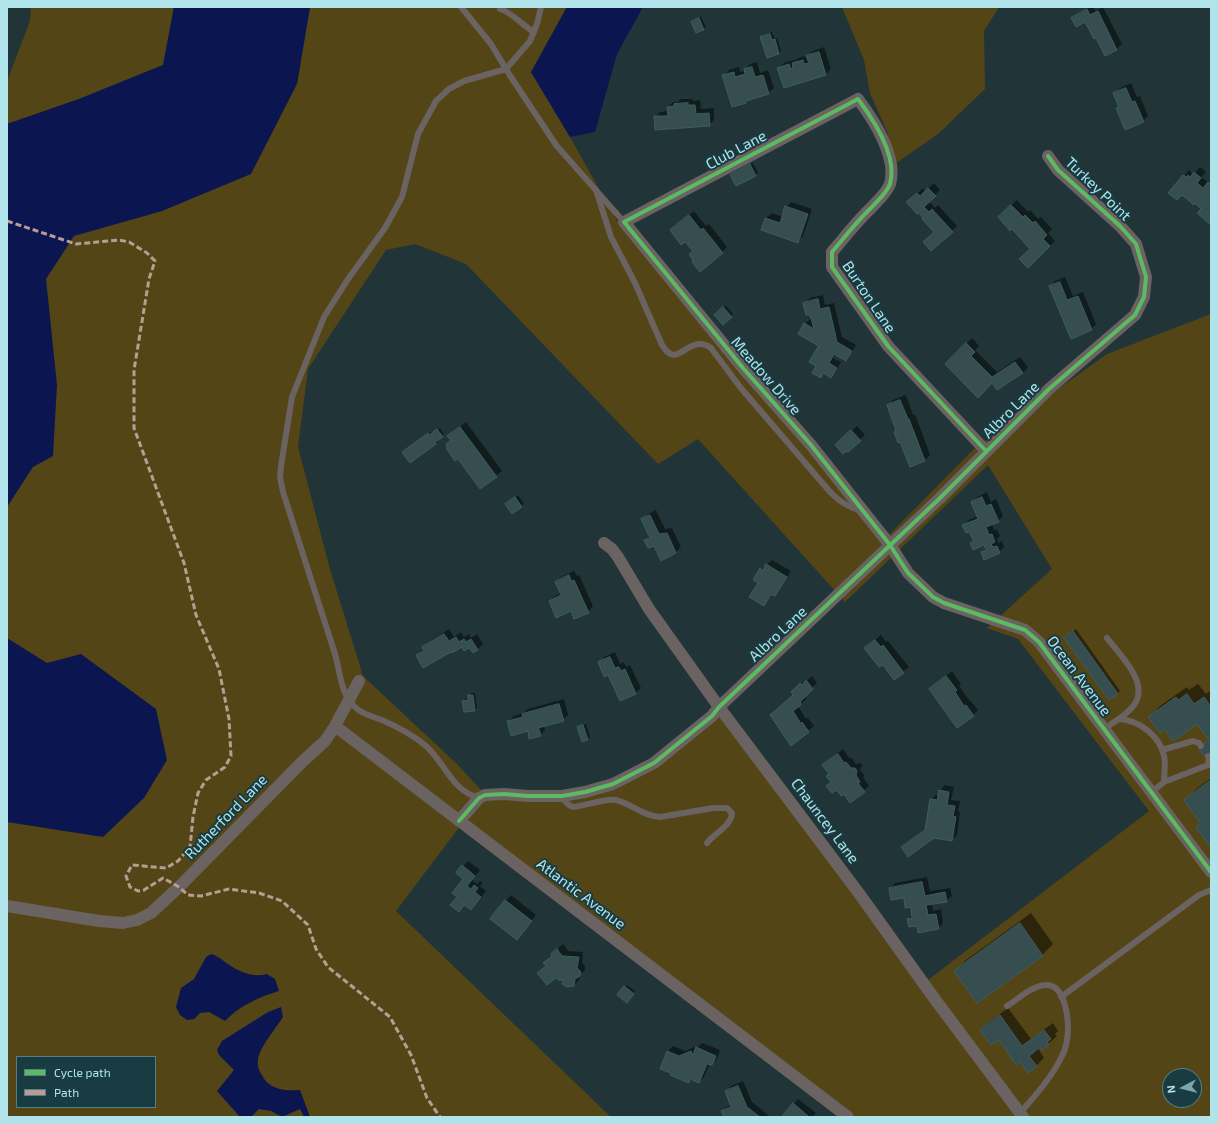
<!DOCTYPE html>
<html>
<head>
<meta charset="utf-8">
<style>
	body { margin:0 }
	#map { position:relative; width:1218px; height:1124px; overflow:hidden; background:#213538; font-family:"Exo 2",sans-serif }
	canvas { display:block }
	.frame { position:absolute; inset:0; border:8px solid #b1e3eb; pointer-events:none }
	.legend { position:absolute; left:16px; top:1056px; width:140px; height:52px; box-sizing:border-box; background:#183c41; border:1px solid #557f85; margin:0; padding:5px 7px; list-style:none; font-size:12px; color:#b1e3eb }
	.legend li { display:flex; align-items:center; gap:8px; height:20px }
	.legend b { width:20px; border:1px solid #557f85 }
	.north { position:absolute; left:1162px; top:1068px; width:40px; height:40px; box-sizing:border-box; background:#183c41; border:1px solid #557f85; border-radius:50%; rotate:263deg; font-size:11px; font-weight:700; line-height:16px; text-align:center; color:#b1e3eb }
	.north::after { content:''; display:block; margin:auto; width:14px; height:18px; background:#7fa6ac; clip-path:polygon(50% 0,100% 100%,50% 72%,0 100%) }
</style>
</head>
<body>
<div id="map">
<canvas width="1218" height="1124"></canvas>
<div class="frame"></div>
<ul class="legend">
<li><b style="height:5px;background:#5cba63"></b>Cycle path</li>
<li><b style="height:5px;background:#b99d93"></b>Path</li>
</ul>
<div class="north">N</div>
</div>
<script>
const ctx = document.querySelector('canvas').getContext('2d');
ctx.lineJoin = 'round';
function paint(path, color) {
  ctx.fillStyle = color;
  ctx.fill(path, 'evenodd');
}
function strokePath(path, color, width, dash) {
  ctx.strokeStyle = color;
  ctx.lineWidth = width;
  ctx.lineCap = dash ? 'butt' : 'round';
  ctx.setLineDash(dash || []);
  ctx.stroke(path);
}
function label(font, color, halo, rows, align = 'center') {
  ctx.font = font + ' "Exo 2",sans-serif';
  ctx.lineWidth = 4;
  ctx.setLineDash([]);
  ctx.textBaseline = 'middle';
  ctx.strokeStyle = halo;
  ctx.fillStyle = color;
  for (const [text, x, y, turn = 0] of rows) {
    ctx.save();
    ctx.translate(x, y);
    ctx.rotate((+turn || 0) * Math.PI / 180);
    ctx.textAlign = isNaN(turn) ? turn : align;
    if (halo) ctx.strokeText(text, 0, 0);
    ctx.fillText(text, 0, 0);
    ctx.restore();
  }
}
paint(new Path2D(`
	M31 7H174L163 65 79 99 7 124V86L9 76 30 21Z
	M310 7H567L531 72 570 137 616 219 883 541 973 450 1107 354 1211 314V1117H856L464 821 396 911 611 1117H7V213L297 84ZM415 244 466 264 658 464 698 439 845 602 988 465 1052 569 987 628 1018 639 1149 811 924 983 719 712 614 790H481L457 764 363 676 330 569 298 447 308 369 386 250ZM17 1057H155V1107H17ZM1170 1076H1194V1100H1170Z
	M842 7H999L984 31 985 89 938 134 892 166 888 134 870 93 864 60Z`), '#534515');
paint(new Path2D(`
	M174 7H310L297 84 251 174 162 211 74 236 46 279 57 385 53 456 33 467 7 507V124L79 99 163 65Z
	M567 7H643L617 54 595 132 570 137 531 72Z
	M7 638 47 663 81 654 156 709 167 760 144 798 103 837 7 822Z
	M211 954C218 956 222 960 228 964 239 972 254 978 267 974L275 979 279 991C259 997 239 1006 225 1021L209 1012 200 1013 194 1019 187 1020 180 1015 176 1007 181 988 194 979 206 957Z
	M281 1007 283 1017C276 1028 259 1048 258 1060 257 1066 259 1071 262 1075 269 1090 285 1091 300 1090L310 1117H304L300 1109 282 1117 271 1111 259 1109 251 1117H240L217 1091 234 1070 219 1055 217 1050 222 1041 268 1012Z`), '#0b1651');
paint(new Path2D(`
	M1089 7H1094L1095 11 1103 7 1122 44 1117 49 1106 54 1086 21 1072 18 1078 13Z
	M701 17 706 27 703 29 692 22Z
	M772 32 775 39 777 38 781 51 779 53 762 37 764 35Z
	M824 47 831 69 826 74 784 87 778 68 784 63 794 60 795 61 798 58 809 55 813 51Z
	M757 62 760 73 768 70 774 88 768 93 749 99 746 102 723 76 729 70 739 67 740 72 745 71V69L750 64Z
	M1131 83 1137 97 1140 96 1148 116 1143 121 1117 108 1120 106 1114 93 1120 88Z
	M680 99H693V101L700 100 701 109 714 108V120L709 125 655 117 660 112 669 111 668 107 673 102H678Z
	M753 163 758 173 737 185 732 175Z
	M1200 167 1206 172 1201 177 1209 183 1211 181V224L1203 209 1195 202 1182 194 1169 193 1189 170 1192 173 1194 171 1196 172Z
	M934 183 940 190 929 201 935 208 938 205 957 226 931 250 935 232 925 218 908 202 923 188 925 191Z
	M1017 200 1028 212 1030 210 1038 219 1041 217 1052 229 1048 233 1055 241 1028 266 1032 249 1012 227 999 217Z
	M791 202 812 209 803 236 798 241 762 229 766 218 772 213 783 217 786 207Z
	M694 211 706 226 709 224 727 247 722 252 695 260 694 251 676 225Z
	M1065 277 1073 296 1083 292 1096 324 1091 329 1050 286 1055 281Z
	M823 295 825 305 834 303 842 337 856 345 851 354 846 359 836 354 833 358 841 362 836 371 831 376 825 373 820 377 817 366 819 347 805 324 810 319 813 320 805 303 810 298Z
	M726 306 733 314 723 323 716 315Z
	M972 338 979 346 975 350 997 372 1020 357 1028 367 1023 373 998 389 993 382 946 364Z
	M906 395 913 415 915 414 930 455 925 460 911 466 888 405 893 400Z
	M466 422 502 471 481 487 449 447 452 440 449 436Z
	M857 426 865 435 848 451 841 440Z
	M440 428 444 434 437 440 438 441 436 444 403 452 431 432 432 433Z
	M987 492 991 502 996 499 1003 516 998 521 992 524 994 530 997 529 1000 536 997 539 998 543 1002 541 1004 547 999 552H982L986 548 984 544 971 543 974 540 970 530 964 526 969 520 978 516 972 502 977 497Z
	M518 495 524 504 512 513 509 502Z
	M656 510 665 529 672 528 681 547 676 552 661 559 654 544 645 541 650 536 642 519 648 514Z
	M772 560 791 571 780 589 775 594H772L763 605 760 582 761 569Z
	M574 571 577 576 579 575 593 606 588 612 571 610 550 601 555 596 561 593 556 582 561 577Z
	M449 629 454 637 461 632 464 637 469 634 471 638 477 634 483 644 478 649 470 646H462L451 650 418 655 424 649 423 647 428 642Z
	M1076 629 1120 691 1109 699 1068 636Z
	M881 635 886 642 888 641 909 667 894 679 883 663 866 648Z
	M615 652 620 664 624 662 626 667 630 665 641 688 635 693 609 674 599 663 604 657Z
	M952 671 961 684 959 686 970 701H971L978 710 973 715 930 689Z
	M812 676 817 683 804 696 806 699 798 706 806 719 808 718 814 726 791 745 794 695 798 687 806 679 808 680Z
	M1198 684 1206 694 1211 690V752L1200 748 1209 739 1198 723 1165 728 1150 717 1160 706 1187 687 1189 690Z
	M471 693H475L477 708 475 710 463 701 465 699 469 698V696Z
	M564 699 568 715 563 720 544 725 545 730 540 735 508 721 514 716 523 713 528 709ZM536 723H538L541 733H539Z
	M586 724 590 737 588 739 578 728Z
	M843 749 850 759 851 757 856 764 861 763 862 765 860 770 865 776 863 777 869 786 850 801 844 793 832 782 830 774 824 765Z
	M1211 778V847L1197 827 1201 823 1185 800 1196 789Z
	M945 785 954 787 951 800 960 801 958 811 960 812 957 835 951 840 934 837 902 847 927 828 931 800 936 795H939L940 790Z
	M468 861 480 870 472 880 477 884 480 881 483 883 480 886 486 891 476 904 458 897 464 879 463 866Z
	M927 877 930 891 950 888 952 896 946 901 932 904 933 911 941 909 943 923 938 929 918 924 908 919 913 915 911 906 905 897 890 888 895 883Z
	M511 895 536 915 522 934 491 919Z
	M1031 913 1053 944 1042 955 977 1002 955 971 966 960Z
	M563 944 568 951 583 952 582 962 585 966V970L580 975 579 980 574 985 546 966 553 956 552 954Z
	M627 985 635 991 629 999 625 987Z
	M1008 1008 1031 1039 1053 1023 1058 1031 1055 1034 1057 1036 1048 1044 1038 1048 1044 1058 1036 1066 1021 1061 999 1039 981 1030 989 1022Z
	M702 1043 720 1050 717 1059 712 1064 710 1063 704 1077 699 1082 692 1079 689 1082 661 1068 668 1051 673 1046 685 1051 697 1046V1048Z
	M743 1081 752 1102 768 1115 767 1117H725L722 1111 731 1104 726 1091 731 1086Z
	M798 1099 816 1113 812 1117H783Z`), '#0007');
const building = new Path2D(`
	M1087 9 1090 15 1098 11 1117 50 1105 56 1096 38 1094 39 1085 22 1076 27 1071 18Z
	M699 18 704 30 696 33 691 22Z
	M770 34 772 40 775 39 779 54 767 58 760 37Z
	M819 52 826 75 784 88 777 68 789 64 791 69 793 68 792 63 803 60 804 64 809 63 806 56Z
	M752 67 755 77 763 75 769 94 746 101V103L732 107 722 75 734 72 735 77 745 74 744 69Z
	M1126 88 1132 102 1135 101 1144 122 1125 130 1116 108 1119 107 1113 93Z
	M688 103V105H695L696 114 709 113 710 126 655 130 654 116H668L667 107 674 106V104Z
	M750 164 756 176 736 186 730 175Z
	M1194 172 1201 178 1197 183 1203 188 1208 182 1211 185V225L1197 213 1201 209 1195 203 1194 205 1182 195 1177 200 1168 193 1183 175 1187 177 1188 175 1190 177Z
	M928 188 936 196 924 207 929 212 932 209 953 232 931 251 923 242 934 232 922 219 923 218 919 213 917 214 906 202 917 193 920 196Z
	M1011 205 1023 217 1025 215 1033 223 1035 221 1047 235 1043 239 1050 246 1028 268 1019 259 1030 249 1012 229 1010 231 998 217Z
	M785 206 808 214 798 243 761 230 765 218 780 223Z
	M689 215 701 230 703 228 723 253 700 272 692 262 693 260 689 254 693 251 685 242 681 245 670 230Z
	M1060 282 1067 300 1078 296 1092 330 1071 339 1049 286Z
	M818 299 820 309 829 307 837 342 852 351 846 361 834 354 829 363 837 368 831 378 823 373 821 378 812 373 816 366 809 362 818 347 817 345 798 334 804 323 814 329 810 315H806L803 303Z
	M723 307 732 317 723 325 714 315Z
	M966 343 975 352 971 356 992 377 1015 362 1023 373 997 390 992 383 978 398 945 364Z
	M900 400 908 419H909L925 461 910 467 900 442 898 443 894 432 896 431 887 405Z
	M460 427 497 477 480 489 458 459 455 461 446 448 447 447 446 444 451 440 447 436Z
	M437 429 443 437 435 442 436 444 410 463 402 452 428 433 429 435Z
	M851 430 861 441 848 452 847 451 843 454 835 445Z
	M515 497 522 507 512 514 505 504Z
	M982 497 986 506 991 504 999 522 986 527 989 535 992 534 995 542 991 544 993 547 997 546 1000 553 984 560 981 552 986 550 984 545 973 550 970 543 974 541 969 532 966 533 962 525 978 519 971 502Z
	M650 515 659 534 667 533 676 553 661 561 654 546 648 548 644 540 650 538 641 519Z
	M766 564 787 577 775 596 771 594 764 606 749 597 758 583 753 580 760 568 763 570Z
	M569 575 571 581 574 580 589 613 574 619 571 611 556 618 549 601 561 595 555 582Z
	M1073 631 1118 694 1109 700 1064 638Z
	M444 634 449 641 456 637 459 642 464 639 466 642 471 639 478 650 473 653 469 648 464 651 462 647 452 653 451 652 423 668 416 655 424 651 422 647Z
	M875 640 881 647 883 645 904 673 894 680 883 665 879 667 864 648Z
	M610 657 615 668 619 667 621 671 625 669 636 694 620 701 608 675 604 677 598 662Z
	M946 676 957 690 955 692 964 706 966 705 974 716 957 728 929 689Z
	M806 680 813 689 800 702 801 705 793 711 801 724 802 722 809 732 791 746 770 715 793 695 791 692 800 683 802 685Z
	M1187 694 1194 704 1204 697 1211 707V753L1205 757 1198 748 1209 740 1197 724 1173 741 1164 729 1160 733 1148 717 1176 697 1178 700Z
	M468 695H473L475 711 464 712 462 701 468 700Z
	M559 704 564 721 538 728 541 736 529 739 528 731 511 736 507 721 523 717 522 714Z
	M583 725 588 740 582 742 577 727Z
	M838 754 844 763 846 762 851 768H855L857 771 856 775 860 782 858 783 865 792 850 803 844 794 841 796 837 790 832 793 826 786 831 782 826 776 829 774 822 765Z
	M1211 780V848L1196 827 1201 824 1184 800Z
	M939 790 949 792 947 805 955 806 953 816 956 817 952 841 934 838 908 857 901 847 925 830 930 799 937 800Z
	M462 865 475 876 467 886 471 889 474 885 478 888 475 892 481 897 471 910 464 905 459 912 450 905 457 897 452 893 463 879 456 873Z
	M922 882 925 896 945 892 947 902 926 905 928 915 936 914 939 929 918 933 917 926 909 927 907 919 912 918 911 907 905 908 904 898 891 900 889 888Z
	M505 900 532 921 517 940 490 919Z
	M1020 923 1043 956 977 1003 954 971Z
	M557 949 562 956 579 957 577 968 581 972 580 976 575 979 574 986 566 987 565 985 562 984 563 980H558L557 977 547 985 537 973 546 966 543 963 552 956 551 954Z
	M624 986 634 994 627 1003 617 995Z
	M1000 1015 1022 1046 1044 1030 1051 1039 1047 1042 1049 1044 1042 1050 1040 1047 1029 1056 1037 1066 1028 1073 1020 1062 1016 1065 999 1040 991 1045 980 1030Z
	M696 1047 716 1056 712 1065 707 1064 699 1083 690 1079 689 1083 670 1075 671 1073 660 1069 667 1051 679 1056 691 1051 693 1055Z
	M738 1086 747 1107 760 1117H724L721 1111 731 1107 725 1091Z
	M793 1103 809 1117H782Z`);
paint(building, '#364e50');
strokePath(building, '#3c5d62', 1);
strokePath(new Path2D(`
	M461 7 491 44 509 74 556 145 624 222
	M500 9C513 13 522 25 534 32
	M596 190 611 237 635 283 662 345C664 348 666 351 669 353 680 362 692 334 711 348L740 387 831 493C840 502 849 508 862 511
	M1119 719C1139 720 1160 736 1164 756 1166 764 1164 773 1164 782
	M1104 729C1114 722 1127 715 1134 705 1150 683 1120 655 1107 638
	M1162 750 1193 741 1199 743 1201 746
	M1152 792 1164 782 1208 765 1209 759 1208 756
	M562 796C565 801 567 805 573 807 585 806 605 798 616 800 632 804 643 816 660 817L713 808H727L732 813C731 827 714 833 707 843
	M479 798C451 790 446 764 426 746 413 735 398 727 382 720 371 716 361 714 353 705 340 691 340 671 335 654 318 600 300 546 283 492L280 477 281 466 292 397 324 317 348 279 385 228 402 197 418 134 436 101 449 89 464 81 506 69 530 41 537 24 541 7
	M1061 997 1199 895 1211 890
	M1007 1006C1018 999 1032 986 1045 985 1064 983 1068 1015 1068 1029 1068 1037 1066 1049 1062 1056 1052 1077 1035 1096 1020 1113`), '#6a6362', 6);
strokePath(new Path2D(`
	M986 451 888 346 832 267V252C845 237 857 221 871 208 878 200 886 194 890 184 898 157 873 119 858 99L624 222 743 368 811 445 890 545 908 573 933 597 944 603 1025 630 1039 642 1211 872
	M604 543 612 549 618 557 649 609 719 707 858 892 934 998 1023 1117
	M359 681 335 726 848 1117
	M459 821 479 798 485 795 504 794 528 796H562L585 792 613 784 654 763 712 716 719 707 939 499 1049 389 1135 315 1144 297 1146 277 1136 244 1120 226 1058 170 1048 156
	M7 906 99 921 123 923 137 920 151 913 179 887 302 762 325 741 335 726`), '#6a6362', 12);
strokePath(new Path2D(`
	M7 221 76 244 119 240 129 242 147 253 155 261 149 279 134 370V428L184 563 196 615 219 669 229 719 231 756 225 767 206 780 198 793 193 817 190 847 178 861 166 868 132 865 126 876 130 887 138 891 144 890 163 878 179 887 188 895 201 896 229 889 259 893 282 901 308 925 316 949 328 967 390 1017 411 1055 427 1098 440 1117`), '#b99d93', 3, [6, 3]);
strokePath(new Path2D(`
	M986 451 888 346 832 267V252C845 237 857 221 871 208 878 200 886 194 890 184 898 157 873 119 858 99L624 222 743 368 811 445 890 545 908 573 933 597 944 603 1025 630 1039 642 1211 872
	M459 821 479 798 485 795 504 794 528 796H562L585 792 613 784 654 763 712 716 719 707 939 499 1049 389 1135 315 1144 297 1146 277 1136 244 1120 226 1058 170 1048 156`), '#5cba63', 4);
label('15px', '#b1e3eb', '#183c41', [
	["Club Lane",736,150,-28],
	["Turkey Point",1098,189,44],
	["Burton Lane",869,297,56],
	["Meadow Drive",766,376,49],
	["Albro Lane",1011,410,-45],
	["Albro Lane",778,634,-43],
	["Ocean Avenue",1079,676,53],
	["Rutherford Lane",226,817,-46],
	["Chauncey Lane",825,821,53],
	["Atlantic Avenue",581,894,37]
]);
</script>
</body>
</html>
